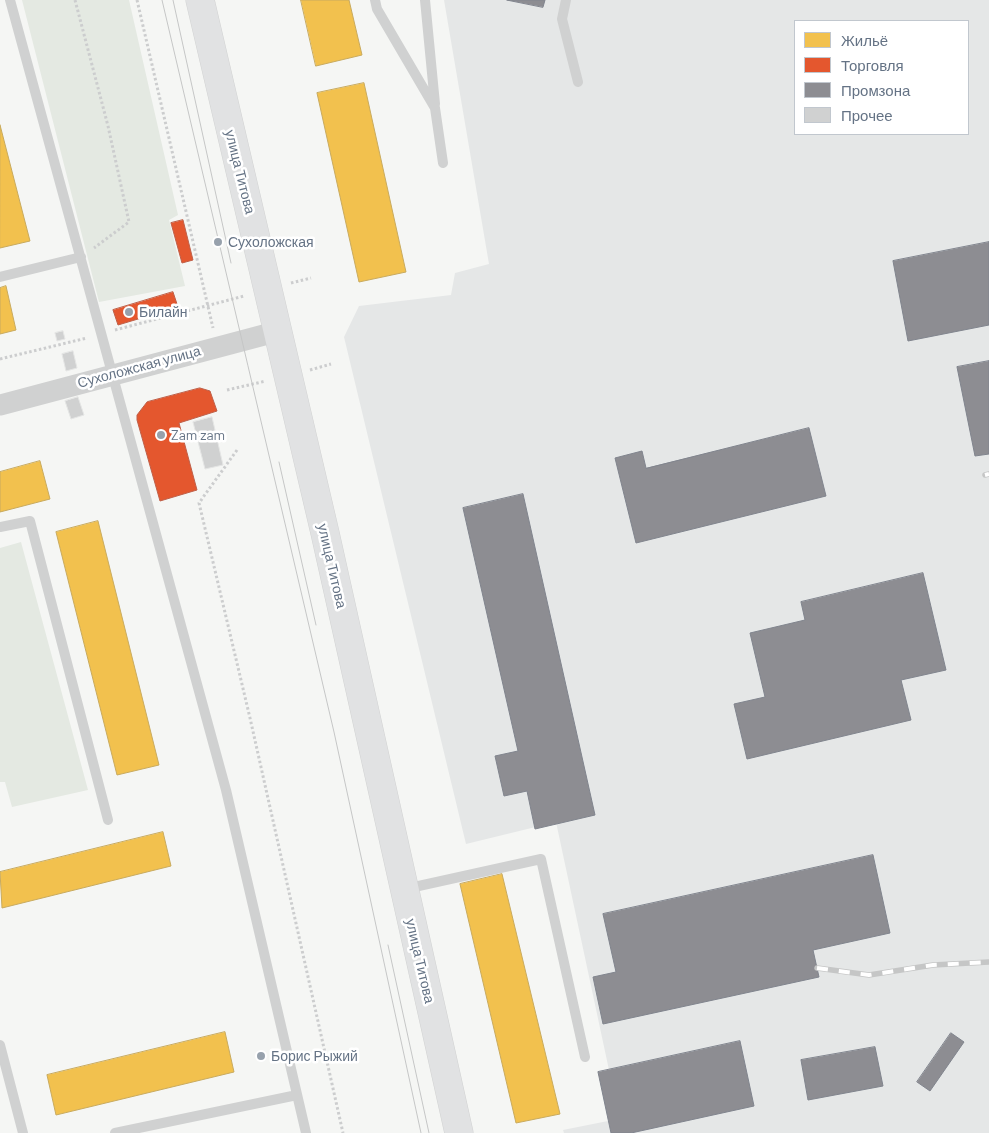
<!DOCTYPE html>
<html>
<head>
<meta charset="utf-8">
<style>
	body { margin:0 }
	#map { position:relative; width:989px; height:1133px; overflow:hidden; background:#f5f6f4; font-family:Barlow,sans-serif }
	canvas { display:block }
	.legend { position:absolute; left:794px; top:20px; width:175px; height:115px; box-sizing:border-box; background:#fff; border:1px solid #c1c7ce; margin:0; padding:6px 9px; list-style:none; font-size:15px; color:#657385 }
	.legend li { display:flex; align-items:center; gap:10px; height:25px }
	.legend b { width:25px; border:1px solid #c1c7ce }
</style>
</head>
<body>
<div id="map">
<canvas width="989" height="1133"></canvas>
<ul class="legend">
<li><b style="height:14px;background:#f2c14e"></b>Жильё</li>
<li><b style="height:14px;background:#e4572e"></b>Торговля</li>
<li><b style="height:14px;background:#8d8d92"></b>Промзона</li>
<li><b style="height:14px;background:#d0d1d1"></b>Прочее</li>
</ul>
</div>
<script>
const ctx = document.querySelector('canvas').getContext('2d');
ctx.lineJoin = 'round';
function paint(path, color) {
  ctx.fillStyle = color;
  ctx.fill(path, 'evenodd');
}
function strokePath(path, color, width, dash) {
  ctx.strokeStyle = color;
  ctx.lineWidth = width;
  ctx.lineCap = dash ? 'butt' : 'round';
  ctx.setLineDash(dash || []);
  ctx.stroke(path);
}
function label(font, color, halo, rows, align = 'center') {
  ctx.font = font + ' Barlow,sans-serif';
  ctx.lineWidth = 5;
  ctx.setLineDash([]);
  ctx.textBaseline = 'middle';
  ctx.strokeStyle = halo;
  ctx.fillStyle = color;
  for (const [text, x, y, turn = 0] of rows) {
    ctx.save();
    ctx.translate(x, y);
    ctx.rotate((+turn || 0) * Math.PI / 180);
    ctx.textAlign = isNaN(turn) ? turn : align;
    if (halo) ctx.strokeText(text, 0, 0);
    ctx.fillText(text, 0, 0);
    ctx.restore();
  }
}
paint(new Path2D(`
	M444 0H989V1133H564L563 1130 608 1121 598 1072 609 1070 556 822 466 844 344 337 359 306 451 295 455 273 489 264ZM795 21H968V134H795Z`), '#e5e7e7');
paint(new Path2D(`
	M22 0H129L178 215 169 220 185 286 99 302Z
	M21 542 88 790 12 807 5 782H0V548Z`), '#e4e9e2');
const homes = new Path2D(`
	M301 0H349L362 55 316 66Z
	M364 83 406 272 359 282 317 93Z
	M0 125 30 241 0 248Z
	M6 286 16 330 0 334V288Z
	M40 461 50 499 0 512V472Z
	M98 521 159 765 117 775 56 532Z
	M163 832 171 866 2 908 0 872Z
	M502 874 560 1114 516 1123 460 884Z
	M225 1032 234 1072 56 1115 47 1075Z`);
paint(homes, '#f2c14e');
strokePath(homes, '#c8aa5e', 1);
const shops = new Path2D(`
	M183 220 193 260 182 263 171 223Z
	M173 292 178 307 118 325 113 310Z
	M200 388 210 391 217 411 179 423 197 490 160 501 137 420V415L147 402Z`);
paint(shops, '#e4572e');
strokePath(shops, '#be5f48', 1);
const industry = new Path2D(`
	M507 0H545L543 7Z
	M989 242V325L908 341 893 261Z
	M989 361V454L975 456 957 367Z
	M809 428 826 496 636 543 615 458 642 451 646 468Z
	M523 494 595 815 535 829 527 791 504 796 495 756 518 751 463 508Z
	M923 573 946 670 901 680 911 720 747 759 734 704 765 697 750 633 805 620 801 602Z
	M873 855 890 933 813 950 819 977 603 1024 593 977 616 972 603 914Z
	M951 1033 964 1042 930 1091 917 1082Z
	M740 1041 754 1106 631 1133H611L598 1072Z
	M875 1047 883 1086 808 1100 801 1060Z`);
paint(industry, '#8d8d92');
strokePath(industry, '#81858e', 1);
const building = new Path2D(`
	M63 331 65 339 57 341 55 333Z
	M73 351 77 368 66 371 62 354Z
	M78 397 84 415 71 419 65 401Z
	M212 417 223 465 205 469 193 422Z`);
paint(building, '#d0d1d1');
strokePath(building, '#e4e5e4', 1);
const primary = new Path2D(`
	M200 0 325 533 459 1133`);
strokePath(primary, '#d1d2d2', 29);
strokePath(new Path2D(`
	M75 0 108 126 129 222 94 248
	M137 0 213 328
	M291 283 311 278
	M115 330 244 296
	M0 359 87 338
	M310 370 331 364
	M227 390 266 381
	M237 450 199 503 250 718 343 1133`), '#cccdce', 3, [2.5, 2.5]);
strokePath(new Path2D(`
	M10 0 226 790 306 1133
	M375 0 377 9 435 108 443 163
	M425 0 435 104
	M566 0 562 19 578 82
	M0 277 81 257
	M0 527 30 521 108 820
	M405 889 541 859 585 1057
	M0 1045 23 1133
	M115 1133 297 1095`), '#d0d1d1', 10);
strokePath(new Path2D(`
	M0 405 279 331`), '#d0d1d1', 21);
strokePath(primary, '#e1e2e3', 28);
strokePath(new Path2D(`
	M162 0 334 732 421 1133
	M173 0 231 263
	M279 462 316 625
	M388 945 429 1133`), '#c5c6c6', 1);
const rail = new Path2D(`
	M985 475 989 474
	M817 968 869 975 933 965 989 962`);
strokePath(rail, '#c5c6c6', 5.5);
strokePath(rail, '#fff', 4, [11]);
for (const [x, y, r, color] of [
	[218,242,5,"#97a1ac"],
	[129,312,5,"#97a1ac"],
	[161,435,5,"#97a1ac"],
	[261,1056,5,"#97a1ac"]
]) {
  const dot = new Path2D();
  dot.arc(x, y, r, 0, 2 * Math.PI);
  ctx.fillStyle = color;
  ctx.fill(dot);
  strokePath(dot, '#fff', 2);
}
label('14px', '#657385', '#fff', [
	["улица Титова",240,172,76],
	["Сухоложская улица",139,367,-15],
	["улица Титова",332,566,77],
	["улица Титова",420,961,77]
]);
label('14px', '#657385', '#fff', [
	["Сухоложская",228,242],
	["Билайн",139,312],
	["Zam zam",171,435],
	["Борис Рыжий",271,1056]
], 'left');
</script>
</body>
</html>
